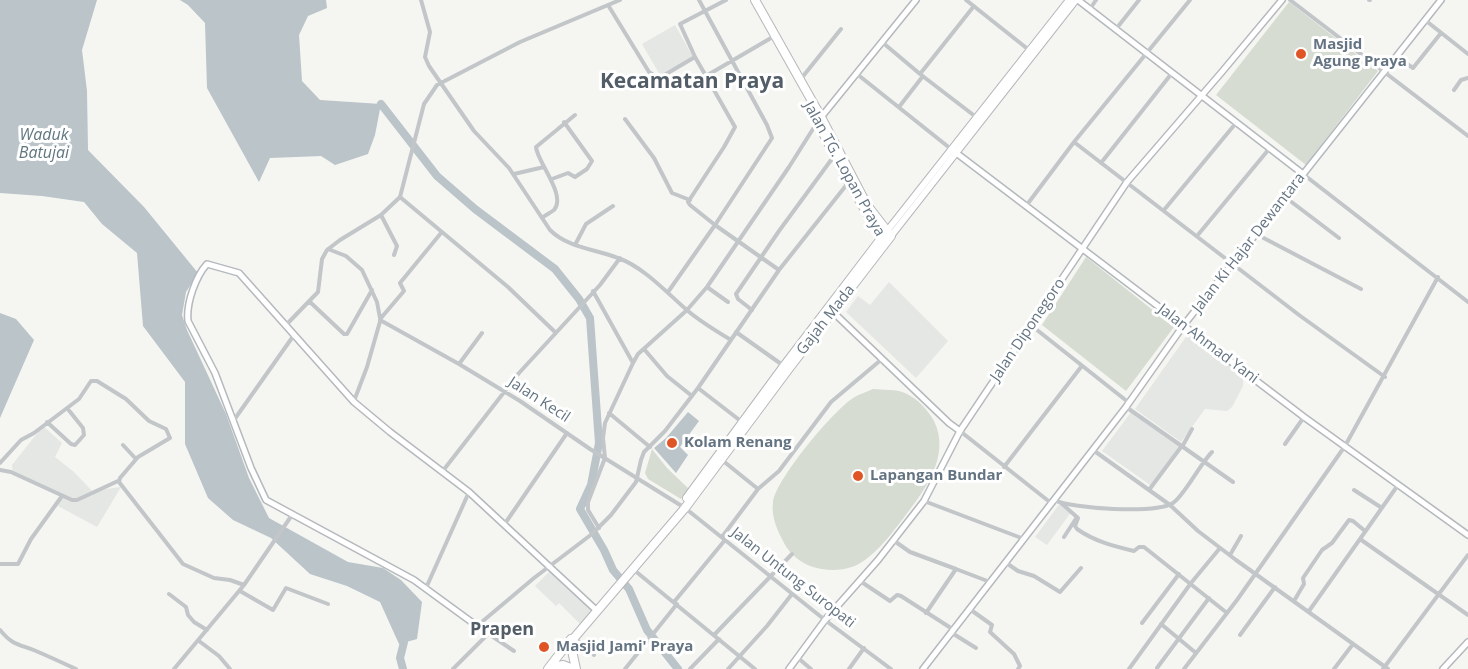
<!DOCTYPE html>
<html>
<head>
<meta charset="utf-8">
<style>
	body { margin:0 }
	canvas { display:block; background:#f5f5f1 }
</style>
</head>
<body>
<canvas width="1468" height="669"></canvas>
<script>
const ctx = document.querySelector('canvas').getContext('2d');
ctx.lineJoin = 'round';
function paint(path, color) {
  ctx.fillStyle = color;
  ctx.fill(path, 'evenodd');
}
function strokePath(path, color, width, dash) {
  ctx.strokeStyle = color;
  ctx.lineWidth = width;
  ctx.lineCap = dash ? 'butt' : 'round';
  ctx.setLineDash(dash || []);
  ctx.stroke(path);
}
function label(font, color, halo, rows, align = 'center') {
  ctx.font = font + ' "Open Sans",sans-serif';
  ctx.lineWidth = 6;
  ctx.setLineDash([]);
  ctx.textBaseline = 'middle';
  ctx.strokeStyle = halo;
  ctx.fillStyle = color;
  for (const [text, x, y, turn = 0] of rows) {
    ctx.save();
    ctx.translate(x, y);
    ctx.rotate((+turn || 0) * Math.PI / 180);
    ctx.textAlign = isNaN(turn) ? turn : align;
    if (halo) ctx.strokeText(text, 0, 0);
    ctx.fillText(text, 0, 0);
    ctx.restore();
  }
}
paint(new Path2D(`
	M675 25 693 57 660 75 642 44Z
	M889 282 948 341 916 378 846 312 858 296 870 305Z
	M1188 334 1243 375V386L1232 407 1227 411 1205 409 1181 442 1135 409Z
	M1132 411 1180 445 1153 487 1102 451Z
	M43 426 62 443 55 457 74 472 92 491 121 487 97 527 58 506 62 495 13 475 12 465Z
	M1061 502 1072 511 1047 545 1035 537Z
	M552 569 592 611 581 625 559 603 556 606 535 586Z`), '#e5e7e5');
paint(new Path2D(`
	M1289 2 1378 71 1306 165 1216 95Z
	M1086 257 1174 327 1126 391 1042 325Z
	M873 389C883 390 896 389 905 393 918 399 927 409 934 421 951 455 925 490 905 516 892 533 879 551 862 562 850 570 835 571 822 569 806 567 790 556 783 541 777 530 771 516 773 502 776 479 833 411 853 398 859 394 867 392 873 389Z
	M652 449 667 468 689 489 681 499 648 479 645 473Z`), '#d6dcd2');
paint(new Path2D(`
	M0 0H97L82 50 87 91 88 150 144 207 198 273 186 292 182 315 187 330 226 414 249 478 269 518 348 562 383 568 401 580 422 602 417 639 399 644 380 602 347 586 310 574 271 538 233 520 208 498 185 444V382L143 326 137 253 102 224 84 202 42 196 0 193Z
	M180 0H326L327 8 308 16 299 35 302 81 320 100 381 104 375 135 368 154 335 165 321 156 270 158 259 182 207 88 205 23 188 5Z
	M0 313 16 319 34 340 0 418Z
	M688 412 699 421 680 447 688 455 676 473 654 448 666 438Z`), '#bac4c9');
strokePath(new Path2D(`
	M381 104 437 176 475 209 555 269 579 299 590 318 599 443 591 485 580 509 604 550 613 570 629 589 647 630 678 669
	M403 669 400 658 404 642`), '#bac4c9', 8);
const secondary = new Path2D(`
	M1078 0 1303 174
	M818 121 916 0
	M955 152 1304 417 1468 535
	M833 312 949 423 960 431
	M477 626 414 580 266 500 251 468 215 373 188 321C186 303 196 276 207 264L239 273 354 402 390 432 469 492 595 609
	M789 669 825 620 878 560 924 501 960 431 1127 182 1221 73 1282 0
	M923 669 1126 407 1183 326 1441 0
	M1443 669 1468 642`);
const primary = new Path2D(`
	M887 231 1069 0
	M891 236 1076 0`);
const highway = new Path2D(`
	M823 133 849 183 883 240
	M687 498 784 366 887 231
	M550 668 563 665 573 669
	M548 669 571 639
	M576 669 571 646 574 638 685 508 790 367 891 236 867 205 821 117 755 0`);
strokePath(secondary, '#b4b9be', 8);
strokePath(primary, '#b5b9bd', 8);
strokePath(highway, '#b5b8bb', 10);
strokePath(new Path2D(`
	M421 0 430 32 425 57 429 66 474 131 509 168 550 230C568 248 595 249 618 258 644 267 668 294 688 311 701 322 716 331 731 340
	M699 0 767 125 772 138 715 225 690 205 688 202 724 147 735 127 706 76
	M966 0 1029 50
	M1290 0 1468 136
	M1369 0H1370
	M608 5 649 72 655 76 661 77 695 57 706 76 771 38
	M1090 9 1096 0
	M1425 20 1468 54
	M1116 29 1139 0
	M882 42 920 74 976 117
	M695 57 680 24 726 0
	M1397 57 1413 68 1441 33
	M857 74 951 149
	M920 74 974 6
	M800 80 841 29
	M1454 90 1461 80 1468 78
	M899 107 923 76
	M625 119 654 158 672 193 690 200
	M1074 142 1190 0
	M1101 163 1172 73
	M514 174 544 167
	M1303 174 1468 302
	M552 179 568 173 575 177 587 169 592 161 564 122
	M400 197 508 287 555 332
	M1285 197 1339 238
	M1026 206 1074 142 1299 315 1385 377
	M1164 210 1236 123
	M381 215 397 246 394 255
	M542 218C545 215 550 213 554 210 567 195 537 162 536 147L575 115
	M1256 234 1361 289
	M1197 236 1269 149
	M575 245 586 224 613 206
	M328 249 346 256 362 270 377 302 380 318
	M707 287 728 302
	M593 291 633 363
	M668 292 715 225 779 270
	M310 302 344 334H347L372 290
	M752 310 738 299 736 294 779 231 834 156
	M380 320 459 364 520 401 590 449 685 508 825 620 891 669
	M286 325 318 292 322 259 327 250 340 240 381 215 400 197 424 104 437 85 520 42 620 0
	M1032 326 1128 402
	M736 332 784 366
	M644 349 667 376 692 396
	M459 364 482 333
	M354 401 367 367 381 318 404 291 400 283 441 233
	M1126 407 1233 482
	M609 413 650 447
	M234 420 294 335
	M47 422 71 444 75 445 84 435 83 428 67 408
	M742 422 698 388 779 270 848 183
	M960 431 1051 503
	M1285 444 1304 417
	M123 445 136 459
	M1182 447 1192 429
	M1093 450 1170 505 1198 531 1236 560 1388 669
	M722 460 758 489
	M0 463 21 440 34 433 79 399 91 381H97L126 399 149 421 166 429 170 438 138 457 120 478 119 482 183 564 214 578 230 580 244 585
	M1004 467 1081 367
	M0 470 11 472 72 500H77L118 481
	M442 472 519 373 600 285 620 258
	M1149 490 1181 447
	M1354 490 1382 508
	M1054 500C1073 509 1155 514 1173 503 1184 496 1200 464 1212 452
	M924 501 1024 539
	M1061 503 1078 518 1075 526 1077 529C1094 541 1113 546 1134 551L1139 547H1144L1227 613
	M504 525 567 433
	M599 528 588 510V502L605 458 603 438 605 423 633 363 638 354 687 310 707 287 789 167 818 121
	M722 537 758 489 779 471 831 402 882 359
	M1064 537 1077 517
	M1360 539 1398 485
	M893 540 910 552 956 569
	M1230 555 1241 536
	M1005 562 1018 571 1034 576 1060 592 1081 568
	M0 564H18L31 539 62 496
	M634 570 755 669
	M860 581 890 601 897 595 901 596 954 630
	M426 588 469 492
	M240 591 273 610 286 588 328 604
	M169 594 186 607 188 615 194 622 207 630
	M1294 601 1304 584 1303 578 1322 550 1332 543 1349 520 1353 521 1365 531
	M674 602 725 540
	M971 610 992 625 990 632 1014 654 1020 666 1018 669
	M1309 611 1360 539 1468 615
	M926 613 956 569 990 582
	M1142 623 1179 574
	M1161 624 1196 653
	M0 630C13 646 19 644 36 651 50 657 63 663 76 669
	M952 633 976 648
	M714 635 792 554
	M1240 635 1275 587
	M575 638 594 655
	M199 641 219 656 230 669
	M514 651 477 626 534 578 592 534 611 515 636 482 641 460 644 452 665 431 698 388
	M798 658 811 669
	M1157 668 1209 598
	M174 669 244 585 292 515
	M453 669 489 633
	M625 669 677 604
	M690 669 719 639
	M728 669 767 626 792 594
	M849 669 864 648
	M1129 669 1191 583 1220 548
	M1184 669 1237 600 1345 446 1438 277
	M1334 669 1353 644
	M1383 669 1468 555`), '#c2c6c9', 4);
strokePath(secondary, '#fff', 5);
strokePath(primary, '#fff', 6);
strokePath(highway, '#fff', 8);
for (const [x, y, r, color] of [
	[1301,54,6,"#e05526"],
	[672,443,6,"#e05526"],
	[858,476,6,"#e05526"],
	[544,647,6,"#e05526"]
]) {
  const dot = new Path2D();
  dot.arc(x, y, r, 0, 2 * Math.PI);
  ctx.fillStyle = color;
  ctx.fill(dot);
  strokePath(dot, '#fff', 2);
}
label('bold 15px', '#647482', '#fff', [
	["Masjid",1313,45],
	["Agung Praya",1313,62],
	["Kolam Renang",684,443],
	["Lapangan Bundar",870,476],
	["Masjid Jami' Praya",556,647]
], 'left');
label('15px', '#647482', '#fff', [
	["Jalan TG. Lopan Praya",844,169,61],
	["Jalan Ki Hajar Dewantara",1249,243,-52],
	["Gajah Mada",826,320,-52],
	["Jalan Diponegoro",1028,330,-56],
	["Jalan Ahmad Yani",1208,344,37],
	["Jalan Kecil",539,400,33],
	["Jalan Untung Suropati",793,578,38]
]);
label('italic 16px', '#60767f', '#fff', [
	["Waduk",44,135],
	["Batujai",44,153]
]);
label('bold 18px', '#525d67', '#fff', [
	["Prapen",502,630]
]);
label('bold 21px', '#525d67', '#fff', [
	["Kecamatan Praya",692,82]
]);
</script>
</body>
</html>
